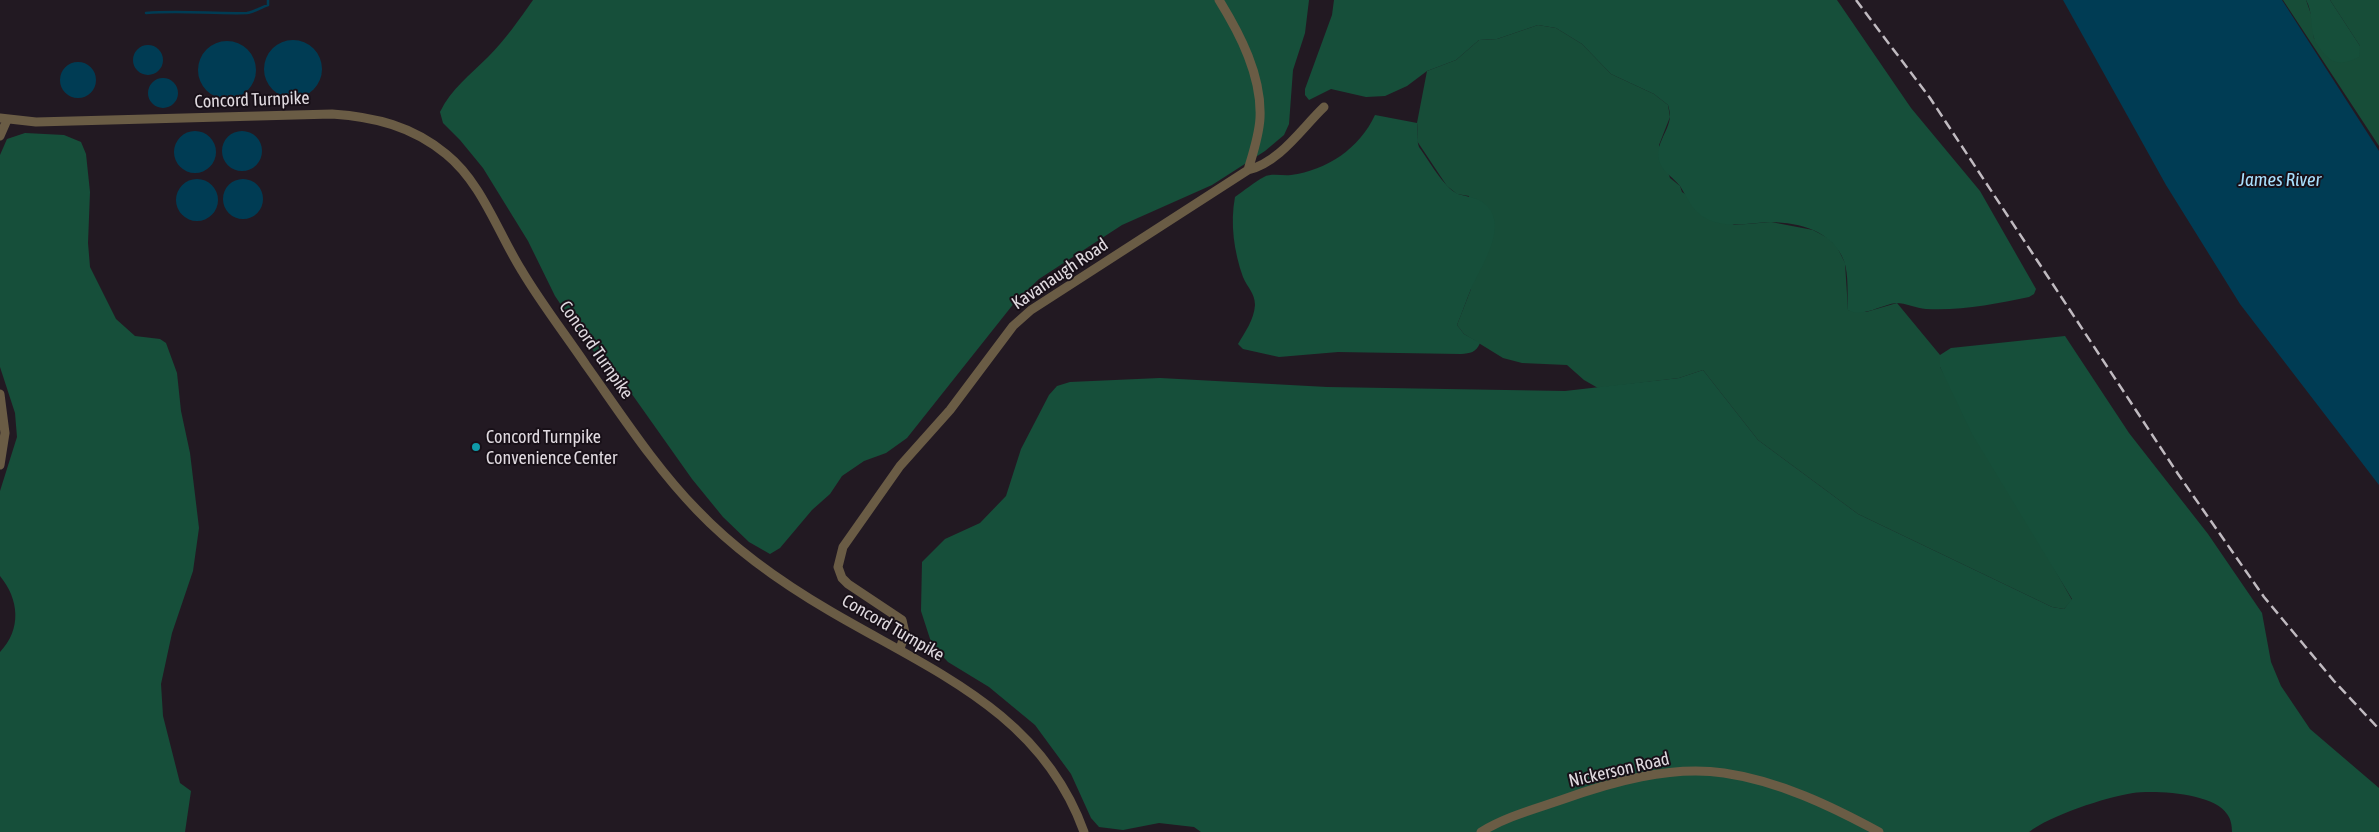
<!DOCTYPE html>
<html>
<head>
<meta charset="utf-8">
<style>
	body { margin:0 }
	canvas { display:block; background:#221922 }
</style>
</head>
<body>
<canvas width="2379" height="832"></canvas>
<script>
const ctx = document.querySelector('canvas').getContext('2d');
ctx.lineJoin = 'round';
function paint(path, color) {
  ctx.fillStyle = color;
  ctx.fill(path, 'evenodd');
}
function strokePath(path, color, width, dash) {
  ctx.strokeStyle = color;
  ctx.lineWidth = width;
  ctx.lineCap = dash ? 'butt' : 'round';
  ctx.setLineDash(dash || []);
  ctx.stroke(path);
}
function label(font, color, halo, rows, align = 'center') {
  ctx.font = font + ' "Asap Condensed",sans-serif';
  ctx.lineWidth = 4;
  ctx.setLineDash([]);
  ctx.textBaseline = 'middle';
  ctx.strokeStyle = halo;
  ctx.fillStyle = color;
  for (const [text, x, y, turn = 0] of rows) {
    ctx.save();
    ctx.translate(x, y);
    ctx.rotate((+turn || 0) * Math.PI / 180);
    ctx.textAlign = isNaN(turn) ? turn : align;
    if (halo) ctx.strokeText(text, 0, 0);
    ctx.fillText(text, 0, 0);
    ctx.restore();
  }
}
paint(new Path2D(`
	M2283 0H2306L2312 17 2314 39 2360 46 2330 0H2379V146Z
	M1538 25 1556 28 1582 44 1611 74 1654 94 1668 105 1670 117 1659 145 1670 178 1680 186 1682 192 1734 225 1771 222 1813 230 1828 238 1837 247 1845 263 1848 310 1866 312 1897 303 1940 355V367L2072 600 2064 609 2052 607 1858 514 1758 440 1703 370 1679 378 1598 388 1584 380 1567 365 1522 363 1503 358 1464 334 1457 325 1471 289 1469 196 1457 194 1447 186 1417 141 1418 129 1417 123 1427 71 1456 60 1479 40 1497 39Z`), '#174d38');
paint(new Path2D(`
	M533 0H1309L1305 33 1293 70 1289 124 1284 135 1265 151 1212 185 1122 225 1039 279 1015 302 907 438 886 453 864 461 842 476 830 494 812 510 780 548 770 554 749 542 723 517 692 479 629 390 588 345 555 296 528 241 483 168 460 140 443 123 440 112C451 89 470 75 488 57 505 40 519 20 533 0Z
	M1334 0H1837L1911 108 1980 191 2036 289 2034 294 2029 297C1996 304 1960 311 1926 309 1916 308 1906 303 1896 303 1880 305 1863 318 1848 310 1847 295 1849 275 1844 261 1831 227 1790 220 1757 223 1739 225 1718 227 1702 216 1692 210 1686 195 1680 186 1674 178 1664 173 1660 163 1653 145 1669 133 1670 116 1670 113 1669 108 1668 105L1654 94 1611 74 1582 44 1556 28 1538 25 1497 39 1479 40 1456 60 1427 71 1407 86 1385 96 1366 97 1331 89 1309 100 1305 95V89L1332 15Z
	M2306 0H2330L2360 46 2359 57C2344 65 2332 65 2322 51 2319 47 2315 43 2314 38 2310 25 2313 12 2306 0Z
	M1375 115 1417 123C1419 131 1416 139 1419 147 1428 159 1444 188 1458 194 1467 197 1478 197 1486 205 1509 226 1481 267 1471 289 1466 301 1462 313 1457 325L1464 334 1480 343C1476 353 1470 353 1461 354L1338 352 1279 357 1243 349 1238 344C1245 332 1254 320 1255 305 1255 293 1247 287 1243 277 1234 252 1230 223 1235 197 1244 191 1254 182 1264 177 1271 173 1282 176 1291 175 1327 170 1359 149 1375 115Z
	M25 133 64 135 81 142 86 154 90 192 88 243 90 267 116 319 135 336 160 339 166 343 177 373 181 411 190 453 199 528 193 571 172 633 161 684 163 716 180 783 191 791 185 832H0V652C22 629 19 599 0 576V491L17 437 15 413 0 367V155L7 139Z
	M2065 336 2129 433 2208 534 2262 613 2271 662 2281 686 2310 729 2379 788V832H2232C2232 826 2231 819 2227 814 2214 793 2155 790 2133 793 2106 797 2049 816 2029 832H1201L1194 827 1159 823 1123 830 1099 827 1091 818 1071 774 1035 725 989 687 948 662 932 645 921 611 922 562 945 539 980 523 1006 496 1021 449 1049 395 1057 386 1070 382 1160 378 1327 387 1565 391 1679 378 1703 370 1758 440 1858 514 2052 607 2064 609 2072 599 1972 434 1940 367V355L1951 348Z`), '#164f3a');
paint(new Path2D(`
	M2063 0H2282L2379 151V485L2240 304 2166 185Z
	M264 69a29 29 0 1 1 58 0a29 29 0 1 1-58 0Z
	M198 70a29 29 0 1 1 58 0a29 29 0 1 1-58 0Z
	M133 60a15 15 0 1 1 30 0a15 15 0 1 1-30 0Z
	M60 80a18 18 0 1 1 36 0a18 18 0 1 1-36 0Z
	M148 93a15 15 0 1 1 30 0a15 15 0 1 1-30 0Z
	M222 151a20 20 0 1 1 40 0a20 20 0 1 1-40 0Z
	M174 152a21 21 0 1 1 42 0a21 21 0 1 1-42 0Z
	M223 199a20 20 0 1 1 40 0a20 20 0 1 1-40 0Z
	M176 200a21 21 0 1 1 42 0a21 21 0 1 1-42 0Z`), '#003c54');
strokePath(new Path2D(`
	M146 13C180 10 213 14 247 13 254 12 262 7 268 5V0`), '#003c54', 2.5);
strokePath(new Path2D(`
	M1219 0C1240 34 1262 76 1260 118 1259 136 1253 153 1248 170
	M0 118 36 122 332 114C375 117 412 126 446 154 482 183 498 233 522 271 541 303 565 334 586 365 621 414 655 467 697 510 736 551 782 583 830 611 932 671 1041 712 1084 832
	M0 136 7 120
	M0 394 5 433 0 465
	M900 649 905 633 902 620 848 584 842 578 838 567 843 547 900 466 950 410 1013 326 1031 310 1248 170C1280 162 1301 129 1324 107
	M1481 832C1505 817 1535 809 1561 800 1611 782 1671 765 1724 773 1779 781 1831 806 1879 832`), '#6a5c45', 9);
strokePath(new Path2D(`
	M1856 0 1930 98 2178 474 2264 597 2334 681 2379 729`), '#c0bac0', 2.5, [10, 5]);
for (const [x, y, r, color] of [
	[476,447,5,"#0f9aa8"]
]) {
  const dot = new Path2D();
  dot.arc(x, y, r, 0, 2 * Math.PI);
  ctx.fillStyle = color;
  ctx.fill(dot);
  strokePath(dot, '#181018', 2);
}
label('18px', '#e0dae0', '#181018', [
	["Concord Turnpike",252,100,-2],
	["Kavanaugh Road",1060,274,-34],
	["Concord Turnpike",596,350,55],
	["Concord Turnpike",893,628,30],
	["Nickerson Road",1619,770,-13]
]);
label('18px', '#e0dae0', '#181018', [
	["Concord Turnpike",486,437],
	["Convenience Center",486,458]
], 'left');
label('italic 19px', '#a9e0fe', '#181018', [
	["James River",2280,180]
]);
</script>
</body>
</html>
